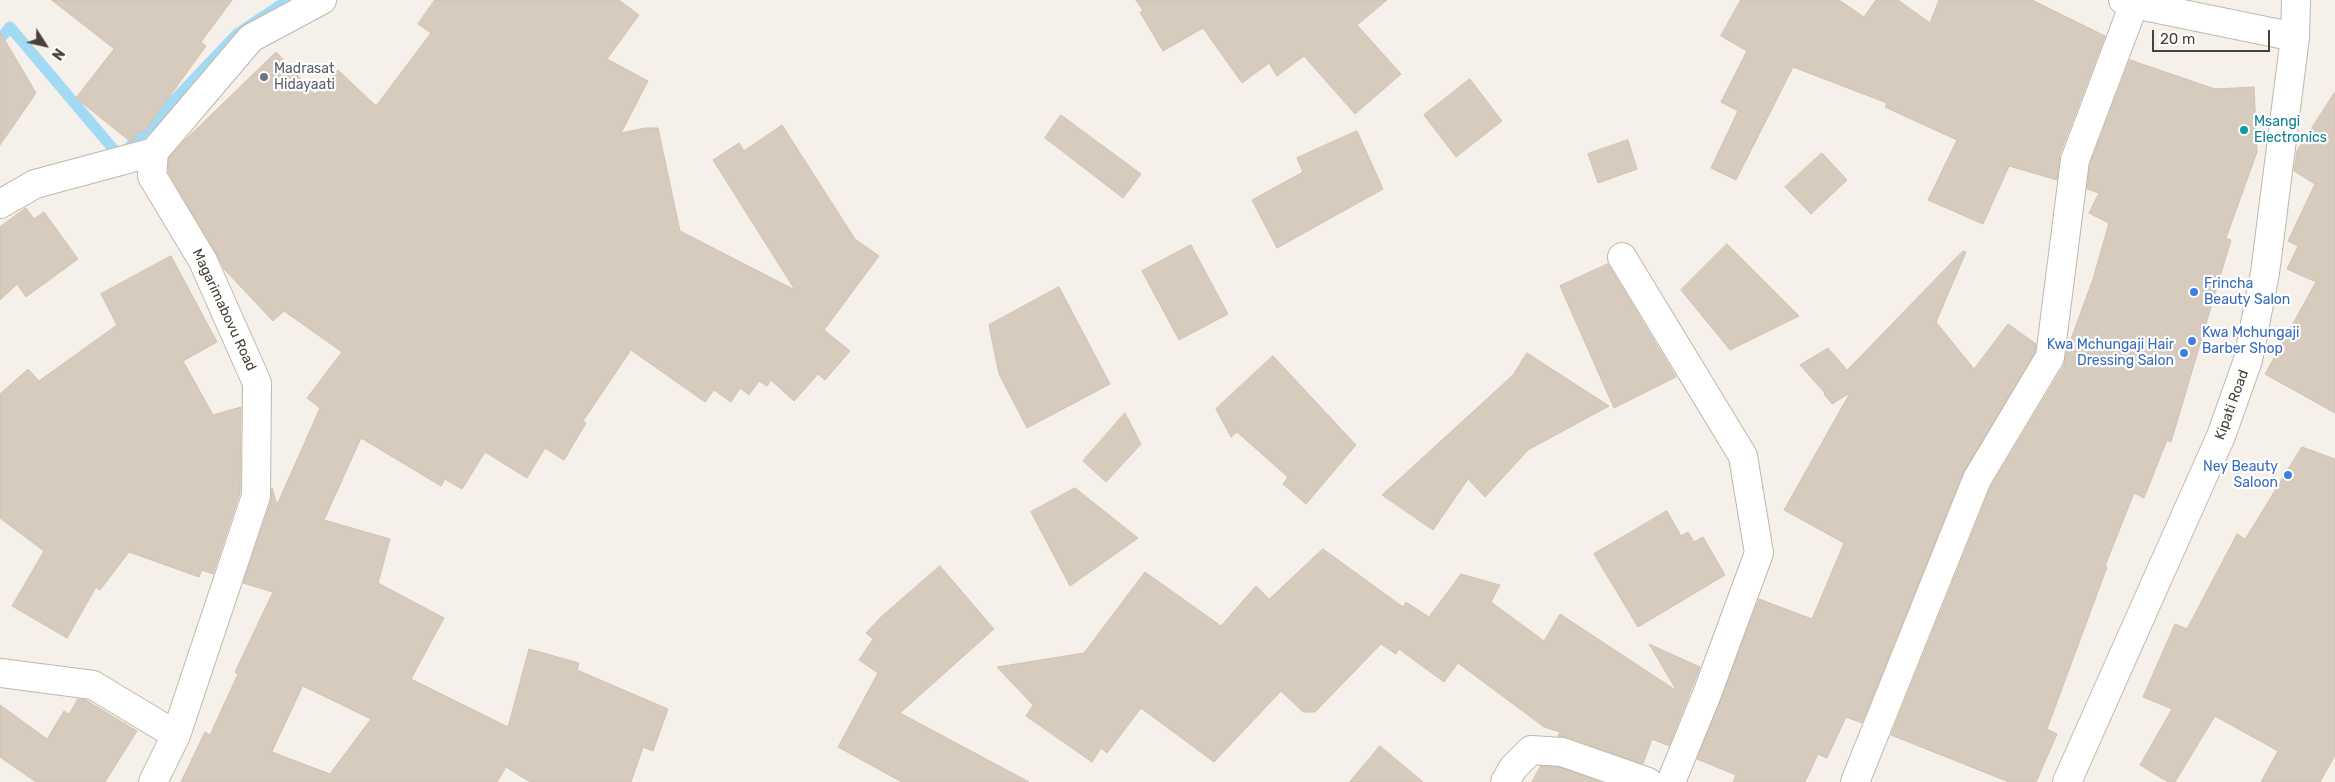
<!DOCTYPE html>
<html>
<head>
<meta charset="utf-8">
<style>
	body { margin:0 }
	#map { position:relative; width:2335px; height:782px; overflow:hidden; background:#f5f0e9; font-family:Rubik,sans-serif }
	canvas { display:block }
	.north { position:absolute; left:20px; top:20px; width:50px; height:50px; -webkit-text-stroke:4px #fff; paint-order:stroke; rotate:125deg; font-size:14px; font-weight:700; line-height:20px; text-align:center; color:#494037 }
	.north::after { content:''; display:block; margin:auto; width:18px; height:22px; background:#494037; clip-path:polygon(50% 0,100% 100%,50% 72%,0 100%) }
	.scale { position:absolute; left:2152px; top:30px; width:118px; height:22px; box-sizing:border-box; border:2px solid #494037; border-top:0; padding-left:6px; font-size:15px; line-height:18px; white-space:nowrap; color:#494037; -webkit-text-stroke:4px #fff; paint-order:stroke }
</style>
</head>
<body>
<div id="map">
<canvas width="2335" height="782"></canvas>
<div class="north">N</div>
<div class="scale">20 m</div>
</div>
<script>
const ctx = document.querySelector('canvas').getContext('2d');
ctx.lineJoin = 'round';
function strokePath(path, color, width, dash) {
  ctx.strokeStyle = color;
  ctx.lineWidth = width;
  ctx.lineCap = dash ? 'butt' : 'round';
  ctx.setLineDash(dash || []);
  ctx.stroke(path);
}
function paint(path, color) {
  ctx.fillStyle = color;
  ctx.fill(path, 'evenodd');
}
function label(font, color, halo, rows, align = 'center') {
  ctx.font = font + ' Rubik,sans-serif';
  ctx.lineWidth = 4.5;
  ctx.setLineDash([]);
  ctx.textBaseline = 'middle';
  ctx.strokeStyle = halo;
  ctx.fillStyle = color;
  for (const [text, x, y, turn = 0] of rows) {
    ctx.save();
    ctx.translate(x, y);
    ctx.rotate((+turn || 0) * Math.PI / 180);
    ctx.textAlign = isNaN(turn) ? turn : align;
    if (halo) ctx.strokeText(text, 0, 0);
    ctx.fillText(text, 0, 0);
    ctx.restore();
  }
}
strokePath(new Path2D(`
	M0 39 10 27 120 157 237 34 288 0`), '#a3daf3', 11);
const building = new Path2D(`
	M52 0H232L201 42 206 46 143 133 140 130 131 142 76 98 114 49Z
	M435 0H619L639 15 607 59 648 81 621 133 645 128H658L680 231 795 290 713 160 739 143 744 151 782 125 855 239 879 256 824 330 850 351 825 380 818 374 794 401 771 380 767 386 759 381 749 395 740 388 731 402 714 390 705 402 631 350 583 421 586 423 564 460 545 448 527 478 485 452 462 489 445 479 441 486 361 438 324 520 390 539 378 583 444 618 411 679 508 727 529 649 579 663 577 670 668 709 653 751 643 747 631 782H530L506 767 497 782H181L205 732 210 735 238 674 235 672 273 592 243 583 271 501 272 488 277 505 320 408 307 398 342 352 284 311 273 321 224 269 216 253 168 172 169 158 183 142 276 52 315 94 338 70 376 106 431 33 418 24ZM303 686 371 719 330 774 272 752Z
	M1136 0H1387L1357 25 1401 74 1355 114 1304 56 1277 76 1269 63 1242 83 1203 28 1163 51 1140 12 1143 11Z
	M1741 0H1839L1864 17 1876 0H1898L1930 23 1939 0H2032L2105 36 2060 154 2057 180 2009 166 1983 224 1928 200 1957 140 1885 107 1887 103 1793 67 1736 180 1711 168 1738 111 1721 102 1747 51 1721 36Z
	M0 32 36 93 0 145Z
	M2130 60 2215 89 2254 87 2257 152 2226 238 2231 240 2171 442 2167 440 2144 498 2134 493 2105 566 2107 567 2047 729 2057 734 2036 782H2009L1891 735 1991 486 2064 365 2067 350 2093 279 2109 223 2089 213 2099 193 2087 189 2090 164Z
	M1470 79 1502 121 1456 157 1424 115Z
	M2335 92V413L2265 374 2316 282 2287 269 2298 246 2288 241 2315 184 2294 171 2297 151Z
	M1061 115 1141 174 1123 198 1045 138Z
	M1357 131 1383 189 1277 248 1252 200 1303 172 1297 158Z
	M1628 140 1637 169 1598 183 1588 154Z
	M1822 153 1847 180 1811 214 1785 187Z
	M26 208 34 219 44 212 78 259 26 297 17 284 0 300V227Z
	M1727 244 1799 316 1730 350 1681 290Z
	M1191 245 1228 314 1179 340 1142 271Z
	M1963 251 1966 252 1936 322 1974 369 2008 324 2036 344 2035 352 1963 473 1862 723 1846 717 1827 758 1818 754 1805 782H1733L1736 775 1697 759 1759 599 1812 619 1844 543 1784 510 1850 393 1832 404 1824 394 1825 393 1800 365 1828 348 1847 370Z
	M171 256 217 342 183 361 213 415 241 407 240 493 213 574 202 570 199 577 129 552 100 590 96 587 67 638 12 606 44 551 0 518V394L28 369 39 381 117 325 101 294Z
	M1608 264 1676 377 1614 408 1560 286Z
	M1059 287 1110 384 1027 428 999 374 989 325Z
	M1527 353 1609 406 1528 450 1485 497 1468 479 1433 530 1382 495 1513 375Z
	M1273 356 1356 445 1306 504 1283 484 1288 477 1237 432 1231 437 1216 409Z
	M1125 413 1141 444 1106 482 1083 461Z
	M2302 447 2335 459V755L2320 782H2261L2278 751 2215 716 2175 782H2168L2140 765 2172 709 2143 697 2175 624 2187 629 2237 534 2245 539Z
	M1075 488 1138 538 1070 586 1031 512Z
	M1667 511 1681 536 1688 532 1694 542 1703 537 1725 575 1638 627 1594 554Z
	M1323 549 1403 607 1406 602 1429 617 1461 574 1500 585 1491 602 1544 641 1560 614 1677 691 1649 644 1700 667 1669 746 1652 739 1643 764 1567 737 1558 736 1560 732 1544 727 1458 663 1444 682 1399 649 1396 654 1381 644 1315 712H1303L1281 691 1214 762 1141 708 1107 753 1101 748 1092 762 1026 716 1033 705 997 667 1084 653 1145 572 1221 626 1256 586 1269 599Z
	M940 566 994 629 900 713 1029 782H902L838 747 878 673 859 660 873 639 866 633 881 617Z
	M78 699 86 700 137 731 105 782H36L0 757V705L47 739 64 711 69 714Z
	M1380 746 1423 782H1350Z
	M1541 766 1559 767 1601 782H1532Z`);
paint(building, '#d7cbbe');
strokePath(building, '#d2c2b0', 1);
const minor = new Path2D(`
	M2123 0 2134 4 2295 37
	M0 204 35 184 154 152
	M1622 257 1743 456 1759 553 1707 694 1671 782
	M0 673 93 685 176 735
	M153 782 176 735 256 496 257 383 203 261 152 176 154 152 251 38 322 0
	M1505 782 1513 768 1531 750 1562 752 1648 782
	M1855 782 1977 479 2050 357 2075 160 2134 4
	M2067 782 2221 436 2248 360 2265 273 2295 37 2296 0`);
strokePath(minor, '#c1b7ab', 30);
strokePath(minor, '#fff', 28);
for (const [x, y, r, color] of [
	[264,77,5,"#6b7280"],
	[2244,130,5,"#0f9aa8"],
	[2194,292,5,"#3f7fe0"],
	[2192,341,5,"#3f7fe0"],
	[2184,353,5,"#3f7fe0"],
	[2288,475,5,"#3f7fe0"]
]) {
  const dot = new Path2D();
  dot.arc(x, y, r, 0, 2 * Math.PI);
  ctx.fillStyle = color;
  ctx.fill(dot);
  strokePath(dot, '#fff', 2);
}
label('14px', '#5b616d', '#fff', [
	["Madrasat",274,69],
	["Hidayaati",274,85]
], 'left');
label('14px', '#0d838f', '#fff', [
	["Msangi",2254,122],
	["Electronics",2254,138]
], 'left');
label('14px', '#366cbe', '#fff', [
	["Frincha",2204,284],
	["Beauty Salon",2204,300],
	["Kwa Mchungaji",2202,333],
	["Barber Shop",2202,349],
	["Kwa Mchungaji Hair",2174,345,"right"],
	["Dressing Salon",2174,361,"right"],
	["Ney Beauty",2278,467,"right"],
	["Saloon",2278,483,"right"]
], 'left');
label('14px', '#494037', '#fff', [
	["Magarimabovu Road",224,310,65],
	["Kipati Road",2232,405,-70]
]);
</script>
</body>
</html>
